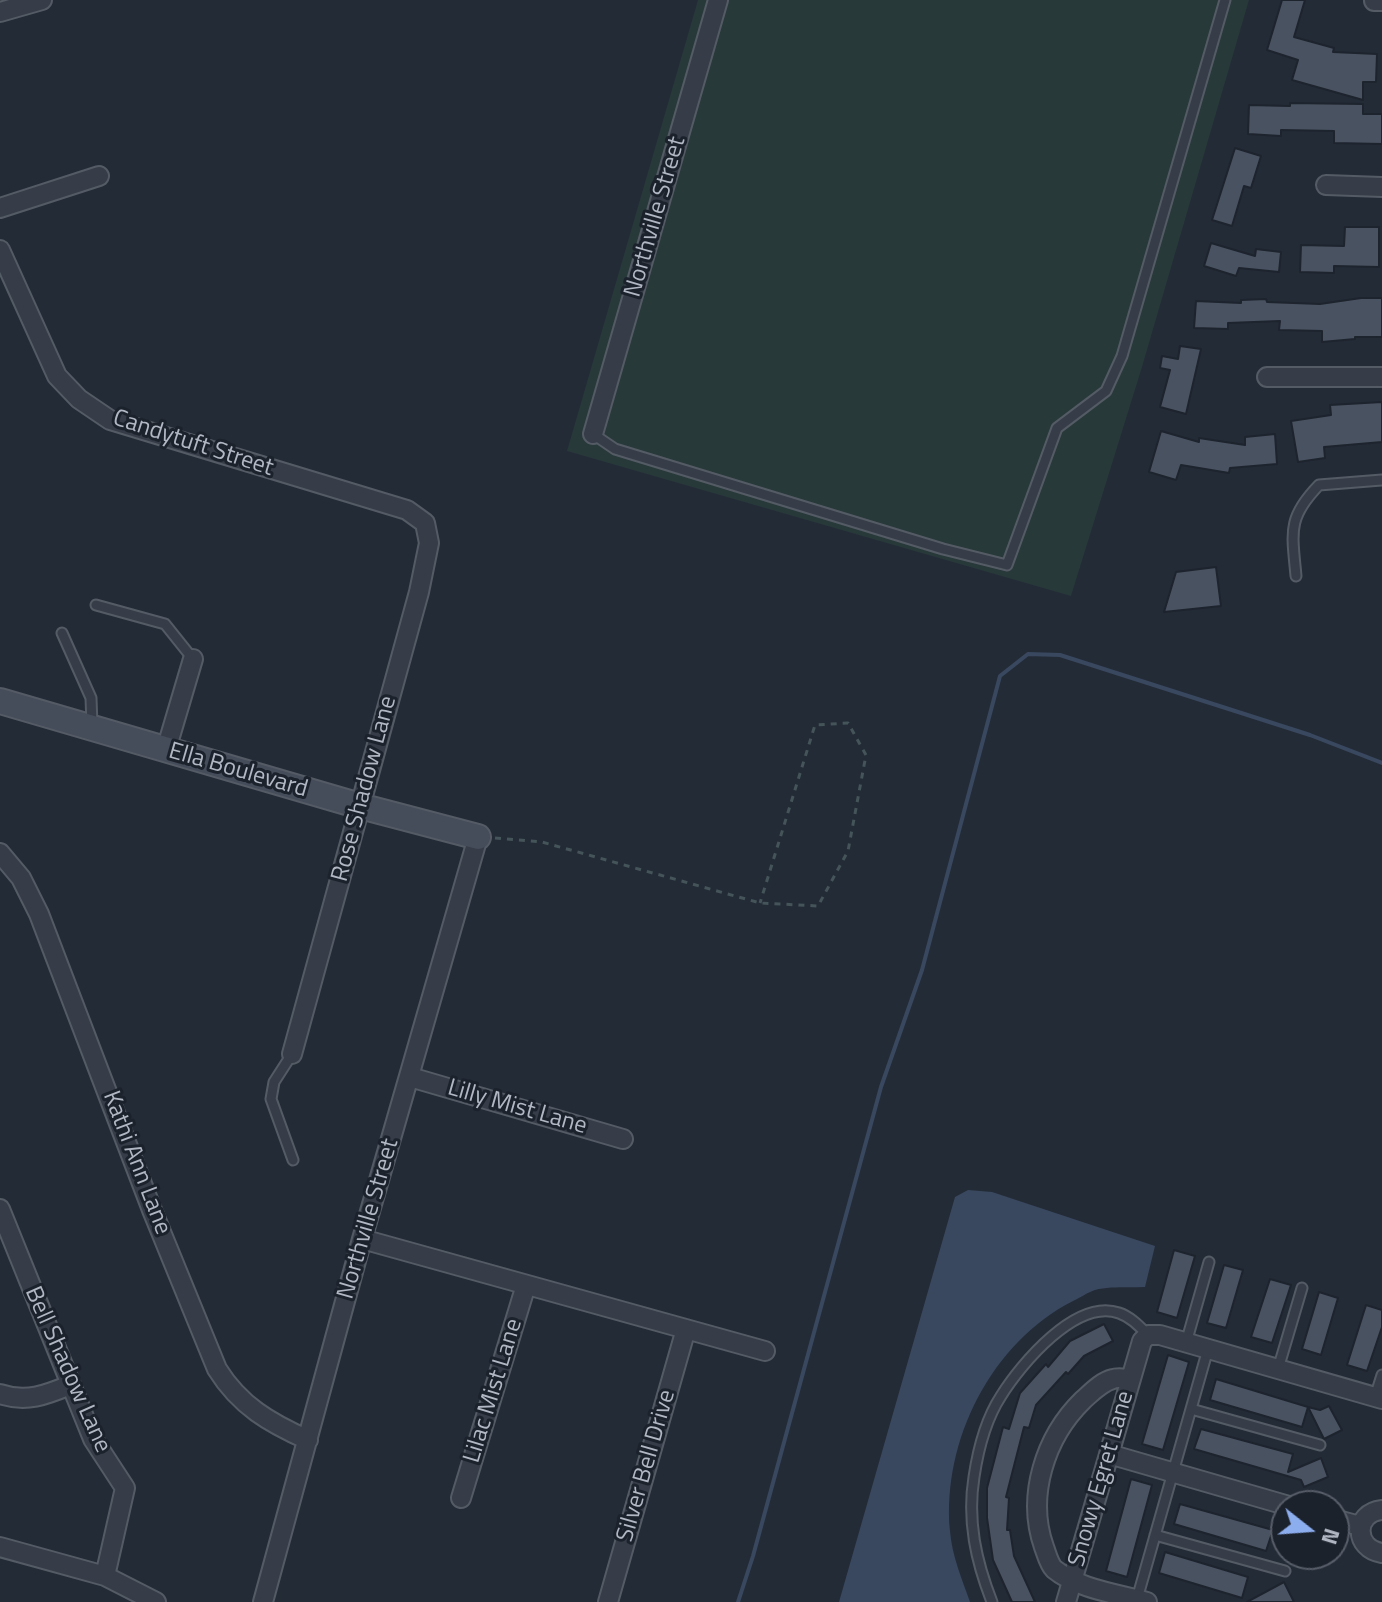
<!DOCTYPE html>
<html>
<head>
<meta charset="utf-8">
<style>
	body { margin:0 }
	#map { position:relative; width:1382px; height:1602px; overflow:hidden; background:#232b37; font-family:"Titillium Web",sans-serif }
	canvas { display:block }
	.north { position:absolute; left:1270px; top:1490px; width:80px; height:80px; box-sizing:border-box; background:#1c222c; border:2px solid #585e69; border-radius:50%; rotate:107deg; font-size:22px; font-weight:700; line-height:32px; text-align:center; color:#b1b8c4 }
	.north::after { content:''; display:block; margin:auto; width:28px; height:36px; background:#8cadee; clip-path:polygon(50% 0,100% 100%,50% 72%,0 100%) }
</style>
</head>
<body>
<div id="map">
<canvas width="1382" height="1602"></canvas>
<div class="north">N</div>
</div>
<script>
const ctx = document.querySelector('canvas').getContext('2d');
ctx.lineJoin = 'round';
function paint(path, color) {
  ctx.fillStyle = color;
  ctx.fill(path, 'evenodd');
}
function strokePath(path, color, width, dash) {
  ctx.strokeStyle = color;
  ctx.lineWidth = width;
  ctx.lineCap = dash ? 'butt' : 'round';
  ctx.setLineDash(dash || []);
  ctx.stroke(path);
}
function label(font, color, halo, rows, align = 'center') {
  ctx.font = font + ' "Titillium Web",sans-serif';
  ctx.lineWidth = 6;
  ctx.setLineDash([]);
  ctx.textBaseline = 'middle';
  ctx.strokeStyle = halo;
  ctx.fillStyle = color;
  for (const [text, x, y, turn = 0] of rows) {
    ctx.save();
    ctx.translate(x, y);
    ctx.rotate((+turn || 0) * Math.PI / 180);
    ctx.textAlign = isNaN(turn) ? turn : align;
    if (halo) ctx.strokeText(text, 0, 0);
    ctx.fillText(text, 0, 0);
    ctx.restore();
  }
}
paint(new Path2D(`
	M698 0H1249L1142 367 1071 596 567 451Z`), '#28393a');
paint(new Path2D(`
	M968 1190 992 1192 1155 1246 1145 1287C1129 1288 1110 1286 1095 1290 1088 1292 1080 1298 1073 1301 992 1342 942 1440 950 1531 952 1556 962 1579 970 1602H839L955 1197Z`), '#39485f');
strokePath(new Path2D(`
	M738 1602 753 1556 881 1087 922 970 1000 676 1028 654 1060 655 1310 735 1382 763`), '#39485f', 4);
const building = new Path2D(`
	M1282 0H1305L1294 37 1334 48 1333 52 1377 54 1376 82H1363V100L1292 80 1298 60 1267 50Z
	M1290 103 1363 104V114H1382V144L1334 143V131L1281 130V136L1248 134 1249 105 1290 106Z
	M1235 148 1261 156 1251 188 1244 186 1232 226 1212 220Z
	M1345 227H1379V267L1334 266V273L1300 272 1301 245 1344 246Z
	M1211 243 1255 256 1256 249 1281 252 1279 272 1239 268 1236 276 1204 266Z
	M1361 298H1382V337H1355V339L1322 342V331L1279 330 1280 321 1228 323V329L1194 328 1196 301 1241 303V300L1266 299 1267 302 1320 304Z
	M1180 346 1201 349 1186 414 1160 407 1170 370 1160 368 1162 356 1178 359Z
	M1382 402V442L1324 447 1325 458 1298 462 1291 421 1331 415 1330 405Z
	M1161 431 1199 442V438L1245 445V437L1275 434 1277 464 1230 468 1229 473 1181 465 1176 480 1149 472Z
	M1216 567 1221 606 1164 612 1176 572Z
	M1174 1250 1195 1256 1177 1318 1157 1312Z
	M1224 1265 1243 1270 1226 1328 1207 1323Z
	M1270 1279 1291 1285 1272 1343 1251 1337Z
	M1319 1292 1338 1298 1321 1355 1302 1349Z
	M1366 1305 1382 1310V1327L1367 1371 1347 1365Z
	M1104 1324 1113 1341 1084 1356 1068 1374 1066 1372 1036 1405 1029 1428 1024 1427 1006 1497 1009 1498 1007 1530H1010L1014 1556 1035 1602H1012L993 1560 987 1518V1488L1003 1427 1009 1429 1020 1393 1046 1364 1048 1367 1070 1341Z
	M1168 1355 1189 1362 1163 1450 1142 1444Z
	M1216 1379 1308 1407 1302 1427 1210 1400Z
	M1329 1406 1342 1430 1324 1439 1308 1407 1320 1410Z
	M1201 1429 1293 1454 1288 1472 1321 1458 1328 1477 1304 1487 1301 1480 1194 1449Z
	M1131 1479 1152 1485 1127 1577 1106 1571Z
	M1180 1504 1273 1530 1266 1551 1174 1524Z
	M1165 1552 1248 1577 1242 1598 1159 1573Z
	M1284 1582 1294 1602H1247Z`);
paint(building, '#495261');
strokePath(building, '#1e242e', 2);
const lane = new Path2D(`
	M593 434 615 449 943 549 1007 565 1057 428 1106 391 1122 356 1225 0
	M1296 576C1292 532 1287 518 1319 485L1382 480
	M96 605 165 624 193 659
	M62 633 91 698 92 725
	M292 1054 274 1082 271 1099 293 1160
	M1186 1343 1209 1262
	M1278 1369 1302 1288
	M1375 1397 1382 1375
	M1191 1409 1320 1445
	M1155 1535 1285 1571
	M1137 1599 1208 1349
	M992 1602C976 1561 967 1521 974 1477 978 1450 986 1419 1001 1396 1021 1364 1076 1298 1119 1313 1131 1317 1140 1327 1148 1335`);
const street = new Path2D(`
	M1374 1H1382
	M0 12 42 0
	M1326 185 1382 187
	M0 208 99 176
	M0 250 57 376 79 399 110 420 407 510 425 523 429 543 419 592 292 1054
	M1267 377H1382
	M593 434 718 0
	M166 750 193 659
	M0 853 21 878 39 914 152 1210 217 1369C240 1406 270 1423 308 1440
	M410 1077 623 1139
	M0 1209 93 1439 125 1488 105 1576
	M362 1239 765 1351
	M1131 1379C1126 1379 1118 1377 1113 1379 1101 1382 1092 1392 1083 1400 1045 1437 1026 1496 1044 1547 1047 1555 1049 1564 1054 1569 1078 1589 1118 1594 1147 1602
	M0 1394C26 1403 46 1395 70 1385
	M1109 1454 1289 1506
	M461 1498 526 1285
	M1382 1510C1353 1513 1354 1549 1382 1553
	M1334 1519 1360 1526
	M0 1547 105 1576 156 1602
	M263 1602 362 1239 478 837
	M608 1602 686 1329
	M1066 1602 1142 1341 1148 1335H1160L1382 1399`);
const secondary = new Path2D(`
	M0 701 360 806 478 837`);
strokePath(lane, '#545b65', 13);
strokePath(street, '#545b65', 22);
strokePath(secondary, '#545b65', 28);
strokePath(new Path2D(`
	M495 838 542 842 760 903 818 906 848 851 866 755 848 723 815 725 760 903`), '#445458', 3, [6, 6]);
strokePath(lane, '#363d48', 9);
strokePath(street, '#363d48', 18);
strokePath(secondary, '#454c5a', 24);
label('24px', '#b1b8c4', '#1c222c', [
	["Northville Street",656,217,-74],
	["Candytuft Street",193,444,18],
	["Ella Boulevard",238,771,16],
	["Rose Shadow Lane",365,789,-75],
	["Lilly Mist Lane",517,1108,16],
	["Kathi Ann Lane",136,1163,69],
	["Northville Street",369,1219,-74],
	["Bell Shadow Lane",67,1370,66],
	["Lilac Mist Lane",494,1391,-73],
	["Silver Bell Drive",647,1466,-74],
	["Snowy Egret Lane",1102,1479,-74]
]);
</script>
</body>
</html>
